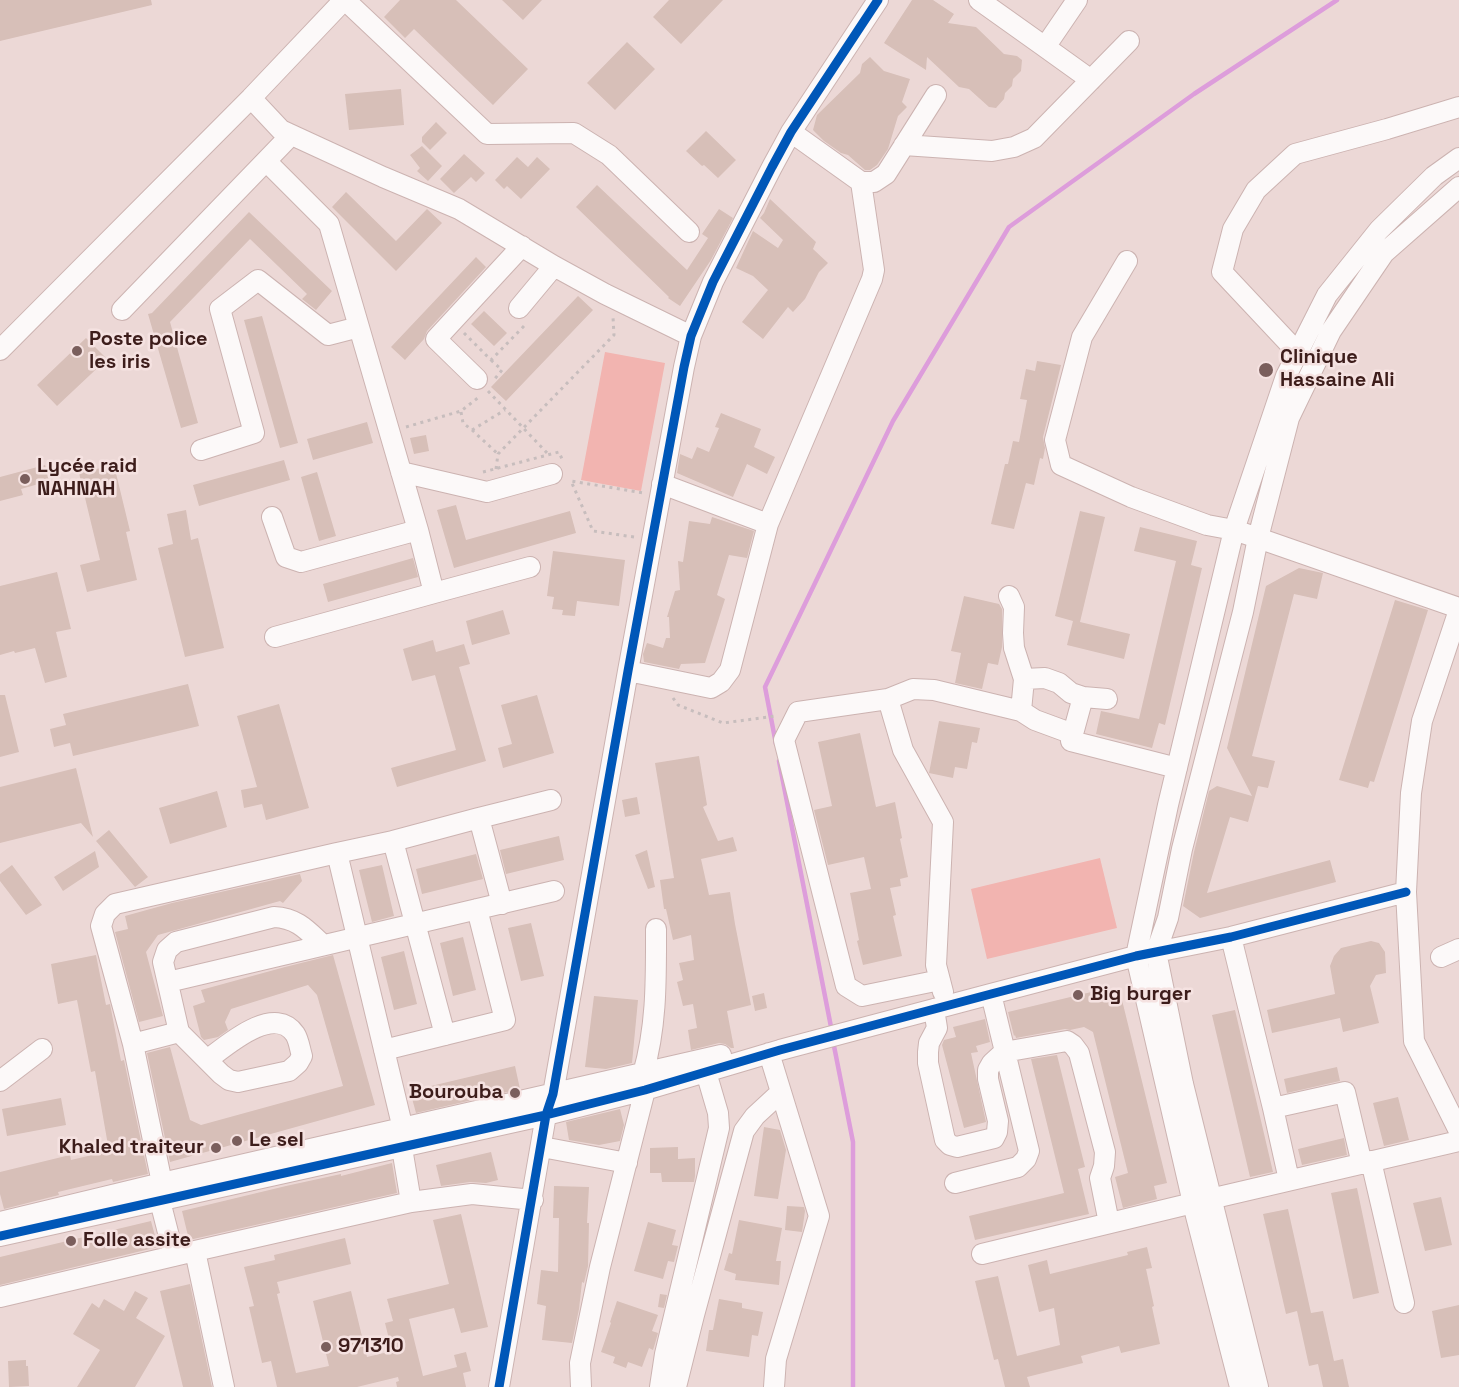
<!DOCTYPE html>
<html>
<head>
<meta charset="utf-8">
<style>
	body { margin:0 }
	canvas { display:block; background:#ecd8d6 }
</style>
</head>
<body>
<canvas width="1459" height="1387"></canvas>
<script>
const ctx = document.querySelector('canvas').getContext('2d');
ctx.lineJoin = 'round';
function paint(path, color) {
  ctx.fillStyle = color;
  ctx.fill(path, 'evenodd');
}
function strokePath(path, color, width, dash) {
  ctx.strokeStyle = color;
  ctx.lineWidth = width;
  ctx.lineCap = dash ? 'butt' : 'round';
  ctx.setLineDash(dash || []);
  ctx.stroke(path);
}
function label(font, color, halo, rows, align = 'center') {
  ctx.font = font + ' "Space Grotesk",sans-serif';
  ctx.lineWidth = 5;
  ctx.setLineDash([]);
  ctx.textBaseline = 'middle';
  ctx.strokeStyle = halo;
  ctx.fillStyle = color;
  for (const [text, x, y, turn = 0] of rows) {
    ctx.save();
    ctx.translate(x, y);
    ctx.rotate((+turn || 0) * Math.PI / 180);
    ctx.textAlign = isNaN(turn) ? turn : align;
    if (halo) ctx.strokeText(text, 0, 0);
    ctx.fillText(text, 0, 0);
    ctx.restore();
  }
}
paint(new Path2D(`
	M605 352 665 363 641 491 581 480Z
	M1100 858 1117 928 987 959 971 889Z`), '#f2b4b0');
strokePath(new Path2D(`
	M776 744 765 687 893 421 1009 227 1194 94 1337 0
	M779 761 832 1032
	M833 1041 853 1142V1387`), '#dd9ddb', 4.5);
paint(new Path2D(`
	M0 0H151L152 5 0 41Z
	M400 0H456L528 69 493 105 414 29 405 38 384 17Z
	M502 0H542L523 20Z
	M669 0H723L681 44 653 17Z
	M912 0H933L954 14 948 23 976 27 1004 54 1017 56 1022 60 1021 71 1013 79 1012 86 1005 93 1004 99 996 108 989 107 969 89 959 87 927 57 926 70 884 43Z
	M627 42 655 69 615 110 587 83Z
	M870 57 884 71 910 79 902 102 907 107 898 116 888 149 877 165 870 170H865L848 155 841 153 824 141 813 130 817 115 860 73 862 64Z
	M401 89 404 125 349 130 345 94Z
	M436 122 447 133 430 150 422 142V137Z
	M706 131 736 160 718 178 704 165 702 166 686 151Z
	M422 146 442 166 428 181 417 171 420 168 410 155Z
	M464 154 485 173 476 182 471 177 454 193 440 179Z
	M517 157 528 167 537 157 550 169 521 199 507 186 504 189 495 180Z
	M597 185 687 270 708 238 702 234 719 209 733 218 711 260 680 306 668 298 669 297 576 207Z
	M346 192 396 241 427 209 442 223 396 271 332 207Z
	M770 199 816 242 813 249 828 263 819 272 805 299 793 312 788 307 763 339 742 322 768 290 753 276 736 268 753 231 778 248 783 240 760 218 764 213Z
	M249 212 332 291 316 310 302 299 307 294 250 239 170 322 198 423 181 428 148 314 152 313Z
	M476 257 486 267 427 331 424 339 405 360 391 347Z
	M578 296 593 310 506 401 491 387Z
	M484 311 507 333 494 346 471 324Z
	M262 316 298 443 280 448 244 320Z
	M86 338 107 359 57 406 37 385Z
	M1037 361 1061 365 1043 437 1045 448 1043 459 1040 458 1034 485 1026 483 1014 529 991 524 1005 464H1008L1013 441 1019 442 1027 400 1020 399 1026 369 1035 371Z
	M721 413 761 429 754 447 775 457 767 474 747 464 733 497 677 473 680 454 692 459 697 447 709 452 719 428 715 427Z
	M367 422 373 443 313 460 307 439Z
	M426 435 429 451 414 454 410 438Z
	M284 460 290 480 199 506 193 485Z
	M45 465 49 481 21 489 23 495 0 501V477Z
	M114 465 130 531 126 532 137 580 87 592 80 565 100 560 79 473Z
	M317 472 336 536 319 541 301 477Z
	M456 505 466 540 570 511 576 533 454 568 437 510Z
	M186 510 191 540 198 538 224 648 185 657 158 548 173 544 167 514Z
	M1080 511 1105 517 1080 622 1130 634 1124 659 1067 645 1073 621 1055 616Z
	M712 517 754 531 747 558 729 555 717 595 725 599 705 663 681 664 679 669 644 662 643 654 647 643 663 648 666 638H670L669 617H667L675 591 680 590 678 561 683 562 689 521 710 524Z
	M1140 527 1197 541 1191 565 1202 568 1165 725 1159 723 1152 748 1096 734 1101 711 1139 719 1176 561 1134 551Z
	M553 551 625 560 619 606 577 601 575 616 562 615 563 610 552 609 554 597 547 596Z
	M413 558 418 577 328 602 323 584Z
	M1299 568 1323 573 1317 599 1294 594 1252 756 1275 761 1268 788 1258 786 1248 822 1230 817 1207 893 1330 860 1336 882 1200 918 1183 906 1194 852 1209 791 1217 786 1252 796 1227 748 1266 586Z
	M57 572 71 629 56 632 67 677 45 683 35 648 15 653 14 651 0 655V586Z
	M964 596 999 604 1002 609V647L998 665 988 663 982 689 955 683 961 653 951 651Z
	M1395 600 1428 610 1374 782 1370 781 1368 788 1339 780Z
	M503 610 510 634 472 645 466 621Z
	M433 640 436 652 464 644 470 664 459 667 486 761 397 787 391 768 456 750 435 675 412 681 403 649Z
	M188 684 199 726 73 756 70 743 54 747 50 729 66 725 63 714Z
	M0 695H5L19 752 0 757Z
	M537 695 554 753 503 768 498 748 512 744 501 705Z
	M279 704 309 808 266 820 262 804 244 808 241 790 257 787 237 716Z
	M939 721 980 728 977 743 972 742 967 769 955 767 953 778 929 773Z
	M860 733 876 807 895 802 902 838 900 839 908 877 900 879 901 886 890 888 896 915 893 916 902 956 863 965 857 941 859 940 850 893 871 889 864 857 828 865 814 810 832 806 818 742Z
	M699 756 707 805 703 807 718 841 733 837 737 851 701 859 709 895 730 892 735 924 751 1005 727 1011 734 1048H731L725 1044 719 1043 691 1050 688 1030 697 1028 693 1004 683 1006 677 982 683 980 679 963 694 960 691 935 673 940 666 909H664L660 880 674 878 655 763Z
	M76 768 93 837 81 823 0 843V787Z
	M217 791 227 827 170 844 159 808Z
	M637 797 640 814 625 817 622 800Z
	M109 830 148 877 135 887 96 841Z
	M559 836 564 860 506 874 500 850Z
	M647 850 655 887 648 889 635 855Z
	M95 851 99 867 63 891 54 877Z
	M476 854 483 879 422 894 416 869Z
	M12 865 42 905 26 915 0 881V874Z
	M382 865 394 916 372 922 359 870Z
	M300 874 302 881 283 903 280 901 158 935 146 952 163 1016 139 1022 115 932 128 929 125 916 172 903Z
	M531 923 544 976 521 981 508 928Z
	M463 937 476 990 453 996 440 943Z
	M1371 941 1379 943 1385 952 1386 973 1376 975 1370 986 1379 1023 1343 1032 1340 1018 1272 1033 1267 1010 1335 994 1330 966 1334 956 1341 948Z
	M404 951 417 1004 394 1010 381 957Z
	M96 955 106 1005 110 1004 121 1061 124 1060 148 1174 113 1182 112 1179 58 1192 59 1195 4 1209 0 1194V1172L70 1155 71 1160 109 1151 95 1071 91 1072 77 1000 58 1004 51 964Z
	M333 955 375 1105 170 1162 147 1053 170 1047 190 1120 201 1125 343 1086 317 995 308 985 231 1009 225 1022 228 1030 218 1037 204 1040 201 1037 193 1006 205 1002 201 990 285 967Z
	M1108 988 1111 1002 1122 1000 1167 1183 1154 1186 1157 1199 1123 1208 1115 1177 1128 1173 1093 1032 1084 1027 1070 1030 1065 1029 1016 1038 1015 1035 1014 1036 1008 1012Z
	M764 993 767 1008 755 1011 752 996Z
	M594 996 638 1000 632 1063 606 1069 585 1067Z
	M1235 1010 1273 1172 1250 1177 1212 1015Z
	M985 1019 990 1042 976 1046 978 1052 971 1053 986 1122 964 1128 942 1045 944 1040 956 1037 953 1027Z
	M1057 1055 1085 1167 1078 1169 1089 1214 975 1240 969 1216 1064 1193 1031 1059Z
	M515 1066 520 1089 416 1113 410 1091Z
	M1337 1067 1340 1081 1287 1093 1284 1079Z
	M1398 1097 1409 1140 1384 1146 1373 1103Z
	M61 1098 66 1125 7 1136 2 1109Z
	M620 1109 624 1125 620 1141 599 1145 569 1140 566 1122Z
	M764 1127 780 1130 786 1150 778 1199 754 1196Z
	M1344 1138 1347 1155 1302 1165 1298 1149Z
	M678 1147V1159L695 1158V1176L694 1182H662L661 1173H650V1148Z
	M491 1152 498 1180 486 1183 470 1182 441 1186 436 1165Z
	M392 1163 397 1193 189 1240 182 1211 286 1186 341 1174V1176Z
	M554 1186 589 1187 587 1223H589L588 1266 584 1283 582 1282 579 1309 572 1343 542 1340 546 1306 537 1304 541 1270 558 1272 559 1218H553Z
	M1357 1188 1379 1293 1353 1299 1331 1193Z
	M1441 1197 1452 1245 1425 1251 1413 1203Z
	M787 1206 804 1207 805 1211 802 1232 785 1230Z
	M1288 1209 1311 1313 1323 1311 1334 1361 1343 1359 1349 1387H1323L1318 1364 1309 1366 1297 1311 1286 1314 1263 1214Z
	M461 1214 488 1327 461 1333 454 1308 409 1319 423 1376 457 1367 454 1355 466 1352 471 1371 463 1373 466 1387H397L396 1382 399 1381 398 1377 357 1387H277L271 1361 262 1363 249 1307 254 1306 244 1267 275 1260 274 1255 345 1238 351 1264 277 1282 280 1293 277 1294 296 1373 329 1366 313 1301 351 1291 367 1357 392 1351 385 1323 393 1321 387 1299 449 1284 433 1220Z
	M739 1220 782 1228 776 1261H781L779 1285 735 1280 736 1274 724 1270 729 1253 732 1254Z
	M151 1221 158 1247 0 1285V1257Z
	M648 1222 676 1230 672 1245 678 1246 674 1262 668 1261 663 1279 634 1271Z
	M1147 1247 1152 1268 1146 1269 1154 1306 1152 1307 1160 1344 1121 1353 1119 1346 1081 1356 1083 1363 1027 1377 1030 1387H1005L998 1359 994 1360 975 1281 998 1276 1017 1356 1060 1345 1054 1308 1039 1312 1028 1265 1047 1260 1050 1274 1128 1255 1127 1252Z
	M190 1284 212 1387H183L160 1291Z
	M135 1291 148 1298 136 1318 165 1336 135 1387H77L100 1350 73 1334 92 1303 99 1308 104 1299 124 1311Z
	M660 1294 667 1295 664 1308 658 1307Z
	M719 1299 742 1303V1308L763 1312 758 1336 752 1335 749 1357 706 1351 709 1330H713Z
	M617 1301 658 1315 652 1331 658 1333 654 1347 653 1350 649 1348 642 1367 628 1362 626 1368 613 1363 615 1357 601 1352 611 1323 610 1322Z
	M1459 1305V1355L1441 1358 1432 1311Z
	M26 1360V1366H28L29 1386 9 1387 8 1361Z`), '#d7bfb8');
const minor = new Path2D(`
	M345 0 487 134 574 133 609 155 689 232
	M979 0 1045 47 1077 0
	M1045 47 1091 80
	M251 98 281 130 383 177 459 209 554 266 605 294 691 336
	M791 132 861 182H874L886 174 936 95
	M904 145 992 151 1014 147 1034 138 1129 41
	M266 161 329 224 418 530 434 593 275 637
	M1127 261 1082 337 1055 440 1061 465 1131 497 1207 525 1234 530 1258 538 1459 608
	M519 308 554 266
	M122 310 291 135
	M0 350 251 98 344 0
	M1298 353 1222 272 1233 229 1256 190 1295 154 1387 129 1459 107
	M477 379 436 339 522 246
	M201 450 254 433 220 309 258 280 328 335 359 327
	M401 472 487 492 552 474
	M662 484 768 524
	M272 517 286 557 301 562 418 530
	M434 593 530 567
	M1009 596 1014 607 1013 633 1014 648 1024 679 1021 711 1035 720 1073 734
	M1459 610 1422 721 1411 793 1406 892 1414 1041 1459 1131
	M628 671 711 688 721 682 730 670 768 524 872 279 874 270 861 182
	M1024 679 1045 678 1059 683 1071 693 1083 697
	M888 699 903 750 943 822 936 965 943 992
	M1107 699 1083 697 1071 741 1177 768
	M479 818 551 800
	M393 841 445 1035
	M337 853 393 841 479 818 502 904
	M1231 937 1273 1108 1345 1092 1362 1164
	M1441 957 1459 949
	M940 980 862 996 846 986 784 740 798 712 888 699 913 689 934 690 1021 711
	M168 982 554 891
	M934 1009 937 1028 929 1043 928 1052V1063L945 1140 950 1145 957 1147 994 1138 997 1132 998 1121 988 1079V1070L992 1063 1004 1052 1067 1041 1073 1045 1079 1053 1105 1152 1104 1166 1100 1178 1109 1223
	M133 1044 179 1032
	M384 1050 505 1020 477 909
	M769 1053 819 1216 776 1359 774 1387
	M207 1060C226 1046 274 1003 295 1034 299 1040 300 1050 302 1056L298 1063 289 1071 238 1082 229 1080 221 1074 179 1032 163 962 167 950 176 942 274 917C297 918 307 930 323 945
	M643 1074C657 1025 656 979 656 929
	M0 1081 42 1049
	M1273 1108 1289 1180
	M542 1147 627 1163
	M402 1148 411 1202
	M1371 1161 1404 1303
	M955 1183 1018 1167 1026 1159 1029 1151 991 994
	M0 1222 162 1183 721 1055
	M0 1236 546 1115 645 1090 780 1050 991 994 1136 956 1231 937 1406 892
	M195 1251 224 1387
	M982 1254 1193 1203 1459 1141
	M174 1256 160 1201 162 1183 133 1044 101 926 105 914 115 904 337 853 403 1129
	M0 1297 195 1251 411 1202 472 1194 533 1200
	M499 1387 546 1115 553 1094 628 671 684 367 691 336 713 282 772 167 791 132 878 0
	M581 1387 580 1363 600 1267 645 1090
	M660 1387 665 1354 719 1128 718 1113 706 1072
	M676 1387 694 1315 744 1131 755 1116 781 1092
	M1240 1387 1196 1216 1136 956 1168 805 1234 530 1286 376 1327 295 1379 230 1434 176 1459 158
	M1258 1387 1183 1084 1156 952 1168 918 1182 849 1243 612 1258 538 1289 418 1331 331 1384 253 1459 187`);
strokePath(minor, '#ccb3b1', 22);
strokePath(new Path2D(`
	M464 333 491 360 525 325
	M491 360 502 370 493 381
	M488 391 549 455
	M461 412 463 423 472 430 498 454
	M406 427 461 411 479 397
	M472 430 505 410
	M496 469 498 454 614 335 613 317
	M483 472 559 452 562 459
	M634 537 593 531 571 481 644 493
	M673 698 678 705 723 723 776 716`), '#c7bdbd', 3, [3, 4.5]);
strokePath(minor, '#fcf9f9', 20);
strokePath(new Path2D(`
	M0 1236 546 1115 645 1090 780 1050 991 994 1136 956 1231 937 1406 892
	M499 1387 546 1115 553 1094 628 671 684 367 691 336 713 282 772 167 791 132 878 0`), '#0057b8', 9);
for (const [x, y, r, color] of [
	[77,351,6,"#7a5e5c"],
	[1266,370,8,"#7a5e5c"],
	[25,479,6,"#7a5e5c"],
	[1078,995,6,"#7a5e5c"],
	[515,1093,6,"#7a5e5c"],
	[237,1141,6,"#7a5e5c"],
	[216,1148,6,"#7a5e5c"],
	[71,1241,6,"#7a5e5c"],
	[326,1347,6,"#7a5e5c"]
]) {
  const dot = new Path2D();
  dot.arc(x, y, r, 0, 2 * Math.PI);
  ctx.fillStyle = color;
  ctx.fill(dot);
  strokePath(dot, '#f5e2e1', 2);
}
label('bold 20px', '#3d1d1b', '#f5e2e1', [
	["Poste police",89,340],
	["les iris",89,363],
	["Clinique",1280,358],
	["Hassaine Ali",1280,381],
	["Lycée raid",37,467],
	["NAHNAH",37,490],
	["Big burger",1090,995],
	["Bourouba",503,1093,"right"],
	["Le sel",249,1141],
	["Khaled traiteur",204,1148,"right"],
	["Folle assite",83,1241],
	["971310",338,1347]
], 'left');
</script>
</body>
</html>
